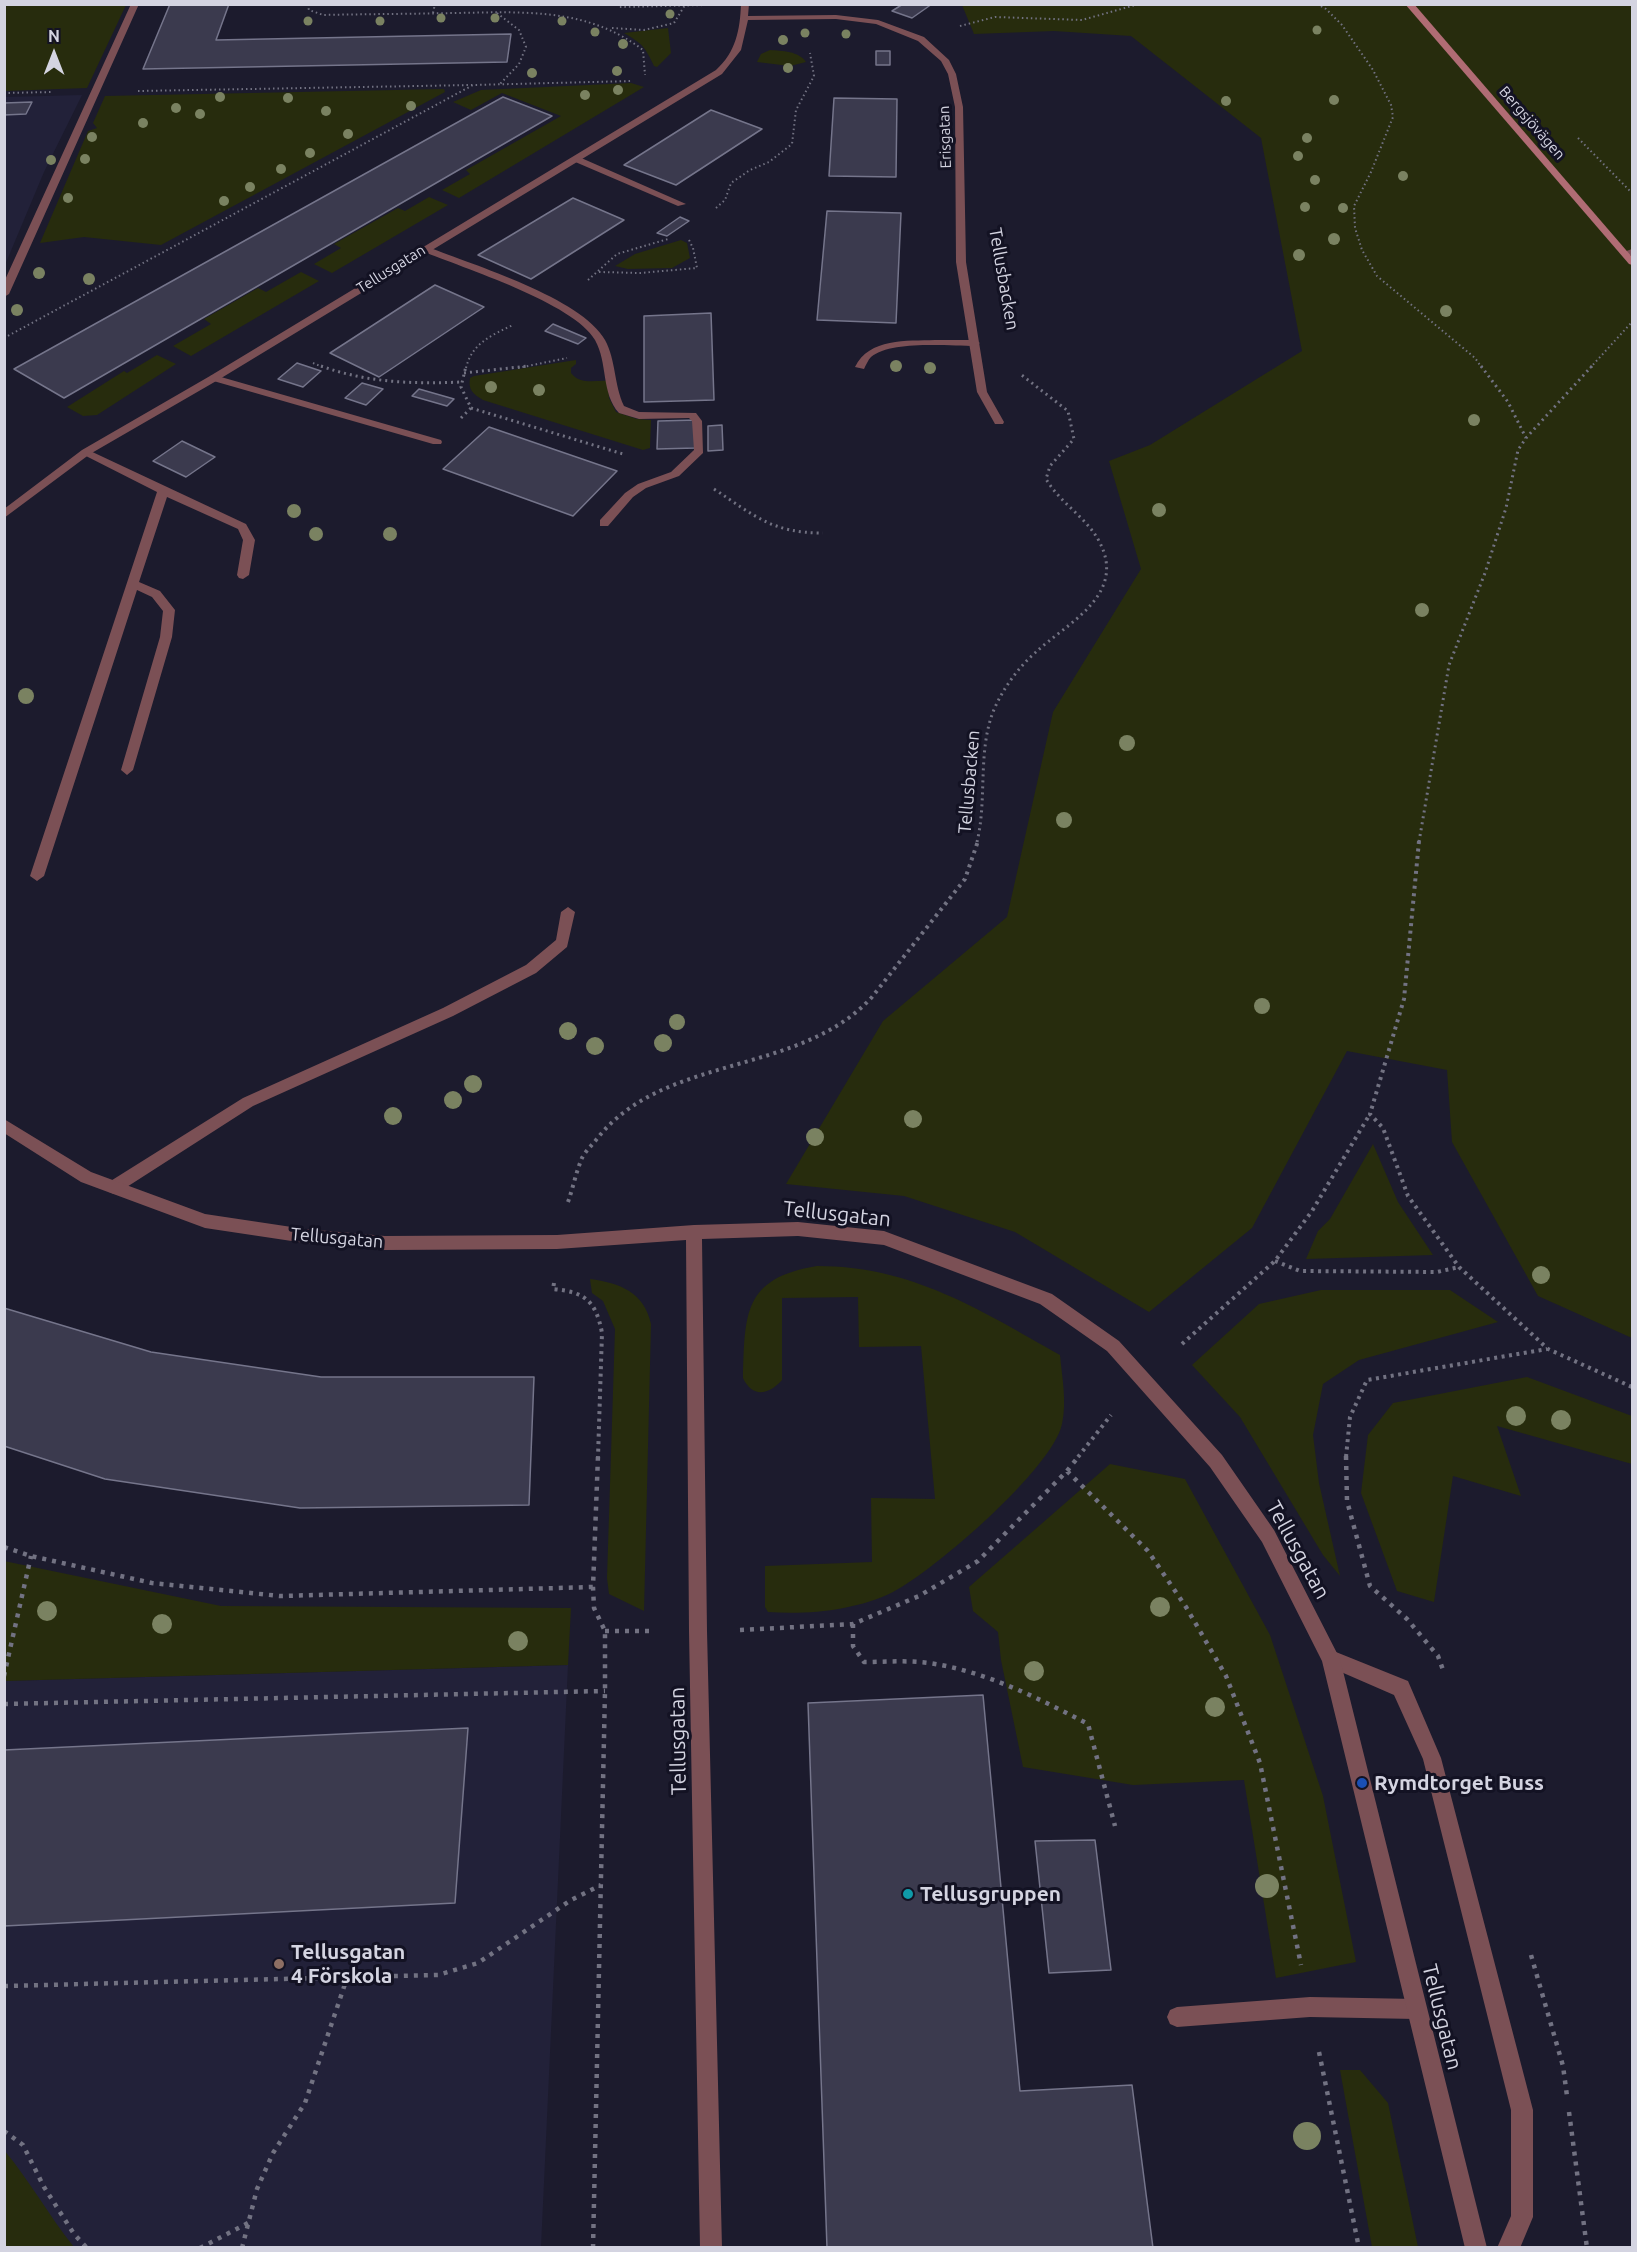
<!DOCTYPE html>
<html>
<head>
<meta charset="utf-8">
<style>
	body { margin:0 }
	#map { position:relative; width:1637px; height:2252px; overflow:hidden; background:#1c1b2d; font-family:Ubuntu,sans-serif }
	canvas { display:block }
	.frame { position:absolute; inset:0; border:6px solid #d4d4e1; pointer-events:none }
	.north { position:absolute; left:24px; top:24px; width:60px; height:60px; -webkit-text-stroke:4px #131223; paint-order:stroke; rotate:0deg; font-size:16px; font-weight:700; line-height:24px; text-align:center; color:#d4d4e1 }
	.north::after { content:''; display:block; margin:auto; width:21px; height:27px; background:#d4d4e1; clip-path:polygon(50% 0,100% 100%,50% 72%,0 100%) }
</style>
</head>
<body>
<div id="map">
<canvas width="1637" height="2252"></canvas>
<div class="frame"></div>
<div class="north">N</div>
</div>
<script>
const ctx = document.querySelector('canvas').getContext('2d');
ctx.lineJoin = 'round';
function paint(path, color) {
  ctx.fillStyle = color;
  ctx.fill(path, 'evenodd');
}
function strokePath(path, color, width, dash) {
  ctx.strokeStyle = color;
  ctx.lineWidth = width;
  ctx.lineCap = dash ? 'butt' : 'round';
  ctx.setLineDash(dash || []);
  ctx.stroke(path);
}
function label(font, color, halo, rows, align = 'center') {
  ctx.font = font + ' Ubuntu,sans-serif';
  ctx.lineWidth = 6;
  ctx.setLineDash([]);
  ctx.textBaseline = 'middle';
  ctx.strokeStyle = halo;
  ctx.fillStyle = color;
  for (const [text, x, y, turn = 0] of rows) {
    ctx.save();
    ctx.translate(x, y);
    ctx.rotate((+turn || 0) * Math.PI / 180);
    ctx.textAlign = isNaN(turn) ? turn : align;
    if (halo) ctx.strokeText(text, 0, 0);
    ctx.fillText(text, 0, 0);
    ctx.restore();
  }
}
paint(new Path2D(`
	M82 95 44 172 5 265V97Z
	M568 1665 541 2247H5L4 1681Z`), '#222139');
paint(new Path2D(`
	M4 5 5 4 126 5 87 88 5 91Z
	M962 5H1632V1338L1538 1296 1452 1142 1447 1070 1347 1051 1252 1228 1149 1312 1015 1232 904 1196 786 1184 883 1021 1007 917 1053 712 1141 569 1109 461 1150 445 1302 351 1261 138 1131 36 1054 31 974 34Z
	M668 28 671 53 657 67 654 66C645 47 643 44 624 33Z
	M770 50C782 51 799 51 806 62L790 66 757 62 761 54Z
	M631 83 644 87 459 198 442 190 470 174 466 170 561 116 502 93 471 110 453 102 481 90Z
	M444 89 445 92 161 245 84 237 40 243 88 131 97 128 93 123 105 96Z
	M429 197 448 205 332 273 314 264 341 248 334 244 398 208 405 211Z
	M681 240 687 243 690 258 672 268 628 269 615 266 635 254Z
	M301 272 319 281 191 356 173 346 211 324 204 319 258 288 266 292Z
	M157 355 176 364 97 415 83 416 67 407 124 371 127 373Z
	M576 360V364L571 368V373C580 385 595 380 608 381L609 398 616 412 637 419 651 420 650 448 643 450 483 400C473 394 468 390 470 378L474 376Z
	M1373 1144 1398 1202 1433 1255 1306 1259 1318 1231 1330 1219Z
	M817 1266C912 1266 980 1310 1060 1355 1062 1377 1067 1402 1062 1424 1053 1468 934 1571 893 1592 857 1610 809 1615 768 1612L765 1607V1566L872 1562 871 1498 935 1499 921 1346 859 1347 858 1297 782 1298V1380C769 1395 752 1398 743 1378 745 1314 743 1278 817 1266Z
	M590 1279C620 1283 644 1292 651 1324L644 1611 609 1594 607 1578 615 1329 603 1301 592 1293Z
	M1321 1290H1450L1498 1322 1359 1360 1323 1384 1313 1435 1319 1483 1340 1576 1323 1555 1240 1417 1192 1365 1259 1304Z
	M1527 1377 1632 1416V1464L1497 1426 1521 1496 1453 1476 1434 1602 1397 1591 1361 1493 1368 1435 1393 1403Z
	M1110 1464 1185 1479 1270 1635 1323 1796 1356 1962 1276 1978 1244 1780 1133 1785 1023 1767 1001 1660 998 1632 973 1611 969 1587Z
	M4 1561 221 1606 571 1608 568 1665 5 1681Z
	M1340 2070H1360L1388 2103 1418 2247H1372Z
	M4 2150C30 2181 49 2216 74 2247H5Z`), '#272c0d');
const building = new Path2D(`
	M170 4H229L216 40 511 34 507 62 143 69Z
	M903 4H932L912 18 892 11Z
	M876 51H890V65H876Z
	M503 97 552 116 64 398 14 369Z
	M834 98 897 99 896 177 829 176Z
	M32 102 26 114 4 115V103Z
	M711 110 762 129 676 185 624 165Z
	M573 198 624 220 531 279 478 255Z
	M827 211 901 213 896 323 817 320Z
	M680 217 689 221 667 236 657 233Z
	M435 285 484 307 379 377 330 353Z
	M711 313 714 400 644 402V316Z
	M553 324 586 338 578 344 545 331Z
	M297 363 321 371 303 387 278 379Z
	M362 383 383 389 366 405 345 398Z
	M419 389 454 399 447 406 412 396Z
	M697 420 696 448 657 449 658 421Z
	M722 425 723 450 708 451V426Z
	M489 427 617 471 573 516 443 469Z
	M182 441 215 457 186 477 153 461Z
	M4 1308 151 1352 321 1377H534L529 1505 300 1508 105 1479 4 1446Z
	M983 1695 1020 2091 1132 2085 1153 2248H827L808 1703Z
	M468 1728 455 1903 4 1926V1750Z
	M1095 1840 1111 1970 1049 1973 1035 1841Z`);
paint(building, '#3b3a4e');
strokePath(building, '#75758b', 1.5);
strokePath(new Path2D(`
	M307 4 309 10 323 15C367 14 411 14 455 13 522 12 587 7 643 50L645 75
	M617 4 619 7 707 5
	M1317 4 1326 9 1342 25 1373 70 1391 105 1393 117 1371 172 1354 206 1355 228 1362 250 1377 276 1475 358 1482 368
	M433 13 435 4
	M497 13 519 30 526 47 519 64 500 84
	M960 26 995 17 1082 20 1139 4
	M612 28 644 30 674 23 685 5
	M138 91 473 85
	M4 93 53 92
	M1578 138 1632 193
	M716 208 725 200 731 183 750 170 769 162 792 144 796 110 814 76 810 53
	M599 272 640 273 697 268 693 248 688 238
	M588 280 617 254 668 239
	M4 338 473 85 632 81
	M313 363 325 368
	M466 368C472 343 492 335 513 325
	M518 368 567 358
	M1590 368 1632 322`), '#727282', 2, [1.5, 3]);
strokePath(new Path2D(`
	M321 366C368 383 413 384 462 382
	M1481 366 1508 402 1526 438
	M464 373 528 366
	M471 408 623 454
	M461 418 471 408 461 387 466 366
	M714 489C755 516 772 533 823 533
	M977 842C988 797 976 745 997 703 1007 683 1020 666 1036 652 1067 623 1128 595 1099 541 1086 517 1060 503 1046 479L1050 466 1074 439 1068 411 1019 373
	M1419 842 1449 665 1485 573 1506 508 1518 450 1526 438 1592 366`), '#727282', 3, [2, 4]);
strokePath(new Path2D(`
	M1419 841 1404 999 1370 1114 1383 1128 1408 1196 1459 1267 1548 1349 1632 1387
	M568 1202C573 1188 576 1172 582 1158 585 1152 591 1146 596 1140 663 1053 799 1077 872 997L965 879 978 841
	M1275 1261 1300 1271 1437 1272 1459 1267
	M554 1283 553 1289C585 1292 596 1301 602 1333L598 1457
	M1182 1344 1275 1261 1312 1211 1370 1114
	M1078 1457 1111 1415
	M1346 1457 1350 1417 1367 1380 1547 1349`), '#727282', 4, [3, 4.5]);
strokePath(new Path2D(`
	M1346 1456 1347 1501 1370 1586 1407 1619 1438 1656 1443 1670
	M1067 1471 1148 1551 1186 1607 1226 1676 1260 1763 1301 1965
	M4 1547 31 1556 152 1583 280 1596 593 1587
	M853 1624V1646L864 1662C886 1662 907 1660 929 1663 985 1671 1038 1698 1088 1724L1115 1826
	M740 1630 853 1624 919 1596 978 1561 1067 1471 1079 1456
	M605 1631H655
	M4 1676 31 1556
	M4 1704 605 1691
	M1531 1955 1563 2066 1567 2096
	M4 1986 438 1975 478 1963 571 1900 601 1885
	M1319 2052 1359 2248
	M1569 2112 1587 2248
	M4 2131 23 2145 44 2187 74 2234 87 2248
	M200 2248 248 2223
	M242 2248 257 2189 273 2153 305 2103 347 1978
	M593 2248 605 1691V1631L594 1608 593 1587 598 1456`), '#727282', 4.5, [4, 6]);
paint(new Path2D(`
	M131 4H139L9 294 4 297V282Z
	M573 157H579L686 204 678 206 573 161Z
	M422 247H428C473 265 582 298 605 340 616 360 614 385 624 406L639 412 696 413 702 421 703 453 679 476 646 488 633 497 608 526H600V520L625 493 638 484 671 472 694 450 692 421 689 418 639 419 619 413C601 393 608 363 595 340 574 303 463 268 422 251Z
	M935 340H975L980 343 975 346C950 346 891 340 871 357 868 360 866 365 864 369L855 367C869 338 907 341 935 340Z
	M214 375 441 440 442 442 441 444H433L210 380V376Z
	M86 449 246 524 255 540 249 575 243 579 239 578 237 575 243 540 238 529 167 497 139 582 160 591 175 610 172 637 133 770 127 775 121 770 160 637 163 611 152 597 137 590 44 876 37 881 30 876 157 492 82 454 81 452Z
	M568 907 575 912 567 947 536 973 453 1016 253 1106 119 1192 114 1194 109 1192 106 1187 109 1182 243 1098 443 1008 526 965 556 940 561 912Z
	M1331 1650 1408 1681 1441 1758 1533 2110V2217L1520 2248H1497L1511 2216V2110L1423 1759 1394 1695 1325 1665 1322 1659 1325 1653Z
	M1310 1997 1416 1999 1423 2002 1426 2009 1423 2016 1416 2019 1310 2017 1177 2027 1170 2024 1167 2017 1170 2010 1177 2007Z`), '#7b5055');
paint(new Path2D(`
	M741 4H749L748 16 836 15 878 20 924 37 949 60 956 74 963 107 966 262 987 392 1004 422 1003 424H995L977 392 956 262 955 107 948 74 941 61 918 41 876 24 836 19 748 20 741 50 722 74 218 380 90 454 4 518V509L82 450 210 376 716 70C736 52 740 30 741 4Z
	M1632 249V255L1626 256 1621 253Z
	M4 1119 91 1172 205 1214 305 1229 385 1236 557 1235 694 1225 798 1222 884 1231 1052 1294 1119 1341 1222 1455 1274 1530 1340 1659 1487 2248H1465L1322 1661 1262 1542 1210 1467 1107 1351 1040 1304 884 1245 798 1236 702 1239 707 1631 722 2248H700L689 1631 686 1240 557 1249 385 1250 305 1243 205 1228 81 1182 4 1133Z`), '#7b5055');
paint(new Path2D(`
	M1405 4H1414L1632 257V265L1629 264Z`), '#b06c74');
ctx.fillStyle = '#7a8261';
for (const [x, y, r] of [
	[670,14,4.5],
	[441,18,4.5],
	[495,18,4.5],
	[308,21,4.5],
	[380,21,4.5],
	[562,21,4.5],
	[1317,30,4.5],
	[595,32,4.5],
	[805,33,4.5],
	[846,34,4.5],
	[783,40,5],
	[623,44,5],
	[788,68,5],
	[617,71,5],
	[532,73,5],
	[618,90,5],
	[585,95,5],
	[220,97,5],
	[288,98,5],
	[1334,100,5],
	[1226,101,5],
	[411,106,5],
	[176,108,5],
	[326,111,5],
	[200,114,5],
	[143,123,5],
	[348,134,5],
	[92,137,5],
	[1307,138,5],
	[310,153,5],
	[1298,156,5],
	[85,159,5],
	[51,160,5],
	[281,169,5],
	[1403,176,5],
	[1315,180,5],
	[250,187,5],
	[68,198,5],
	[224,201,5],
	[1305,207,5],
	[1343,208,5],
	[1334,239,6],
	[1299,255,6],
	[39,273,6],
	[89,279,6],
	[17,310,6],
	[1446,311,6],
	[896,366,6],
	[930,368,6],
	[491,387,6],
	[539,390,6],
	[1474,420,6],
	[1159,510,7],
	[294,511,7],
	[316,534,7],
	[390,534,7],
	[1422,610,7],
	[26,696,8],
	[1127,743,8],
	[1064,820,8],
	[1262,1006,8],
	[677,1022,8],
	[568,1031,9],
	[663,1043,9],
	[595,1046,9],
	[473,1084,9],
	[453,1100,9],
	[393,1116,9],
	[913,1119,9],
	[815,1137,9],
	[1541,1275,9],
	[1516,1416,10],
	[1561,1420,10],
	[1160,1607,10],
	[47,1611,10],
	[162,1624,10],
	[518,1641,10],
	[1034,1671,10],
	[1215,1707,10],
	[1267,1886,12],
	[1307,2136,14]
]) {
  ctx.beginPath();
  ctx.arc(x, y, r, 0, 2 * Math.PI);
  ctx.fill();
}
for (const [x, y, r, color] of [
	[1362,1783,6,"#1a4fb4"],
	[908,1894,6,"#0f9aa8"],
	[279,1964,6,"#8d6e63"]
]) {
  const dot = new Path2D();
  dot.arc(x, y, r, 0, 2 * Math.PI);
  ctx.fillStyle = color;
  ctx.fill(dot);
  strokePath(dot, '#131223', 2);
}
label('15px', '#d4d4e1', '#131223', [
	["Bergsjövägen",1532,123,49],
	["Erisgatan",945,137,-92],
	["Tellusgatan",391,269,-32]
]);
label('18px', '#d4d4e1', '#131223', [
	["Tellusbacken",1004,279,80],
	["Tellusbacken",969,782,-85],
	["Tellusgatan",337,1238,5]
]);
label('21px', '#d4d4e1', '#131223', [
	["Tellusgatan",837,1214,6],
	["Tellusgatan",1298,1550,61],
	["Tellusgatan",678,1741,-91],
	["Tellusgatan",1442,2017,76]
]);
label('bold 21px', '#d4d4e1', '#131223', [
	["Rymdtorget Buss",1374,1783],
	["Tellusgruppen",920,1894],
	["Tellusgatan",291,1952],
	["4 Förskola",291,1976]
], 'left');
</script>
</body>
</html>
